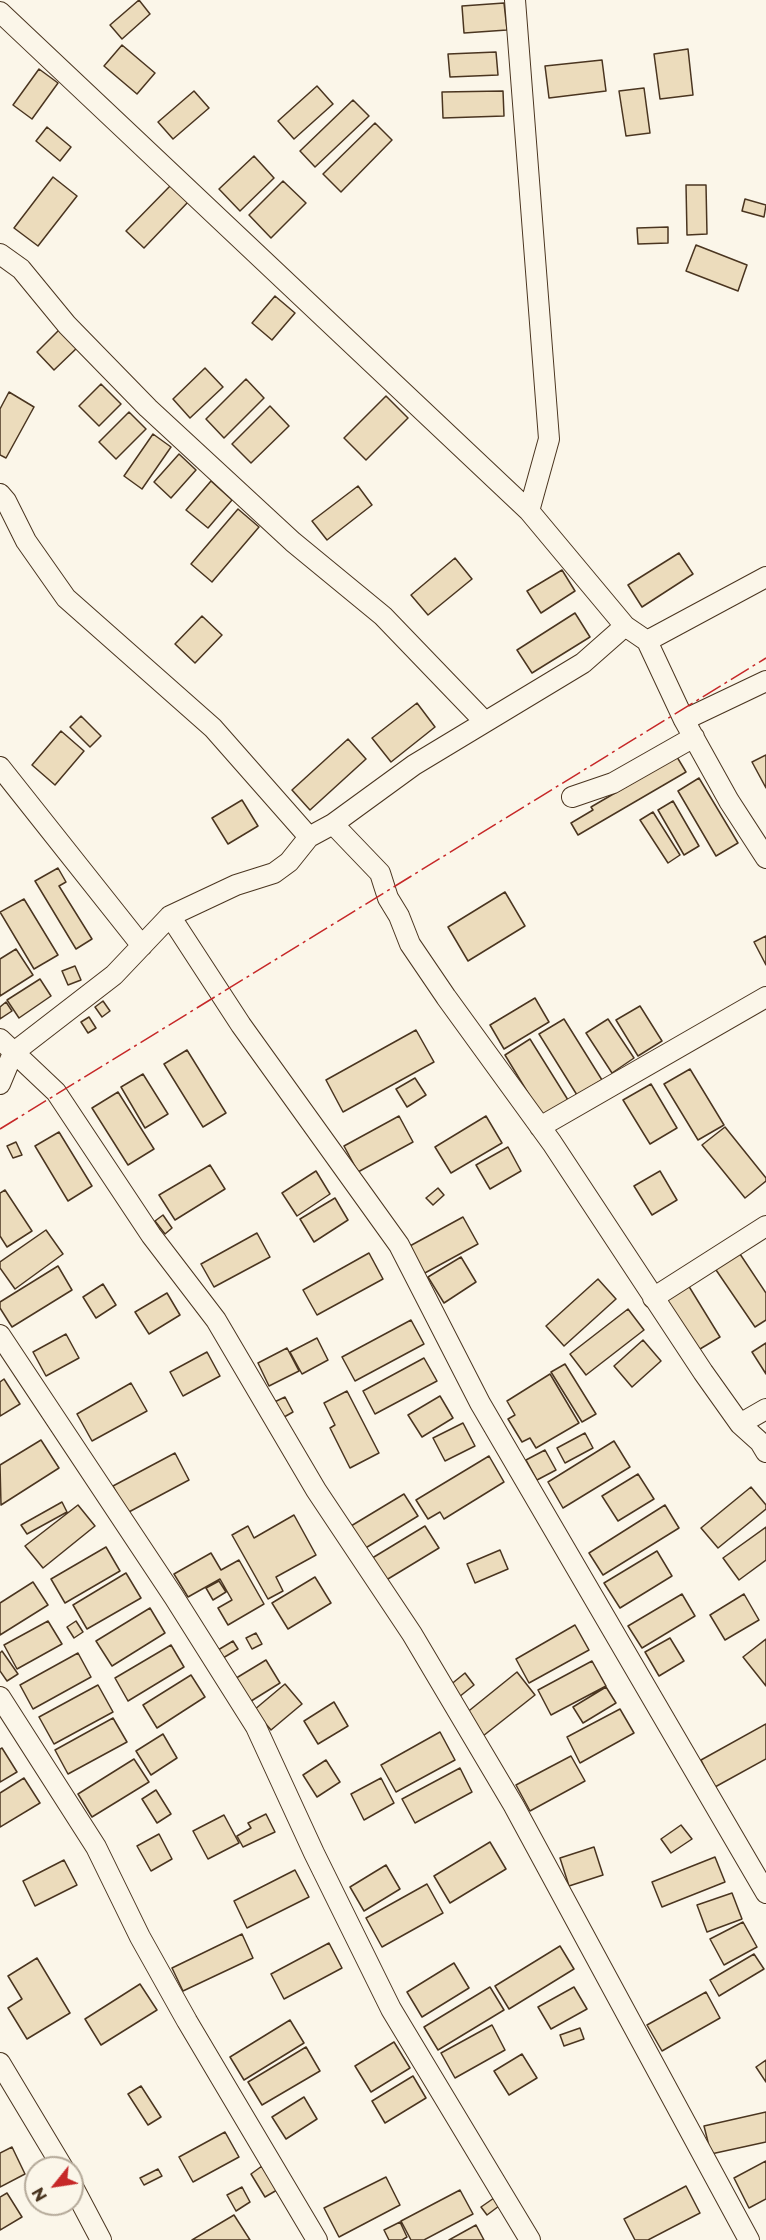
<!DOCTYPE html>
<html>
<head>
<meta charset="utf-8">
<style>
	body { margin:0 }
	#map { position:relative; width:766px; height:2240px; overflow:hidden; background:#fbf6e9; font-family:Montserrat,sans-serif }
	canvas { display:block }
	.north { position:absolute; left:24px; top:2156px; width:60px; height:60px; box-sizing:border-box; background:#fbf6e9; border:2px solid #b4a999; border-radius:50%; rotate:240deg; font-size:16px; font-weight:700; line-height:24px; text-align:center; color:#4a3520 }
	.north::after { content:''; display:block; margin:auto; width:21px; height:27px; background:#c62828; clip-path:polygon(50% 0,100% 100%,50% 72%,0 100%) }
</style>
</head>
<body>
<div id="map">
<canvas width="766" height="2240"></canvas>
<div class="north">N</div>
</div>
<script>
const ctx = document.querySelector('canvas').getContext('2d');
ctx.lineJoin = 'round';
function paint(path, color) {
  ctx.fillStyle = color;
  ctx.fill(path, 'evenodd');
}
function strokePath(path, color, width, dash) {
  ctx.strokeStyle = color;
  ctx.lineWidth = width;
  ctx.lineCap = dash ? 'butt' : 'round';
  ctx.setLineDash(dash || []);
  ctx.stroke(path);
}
const building = new Path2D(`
	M139 0 150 14 122 39 110 25Z
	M504 3 507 30 464 33 462 6Z
	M122 45 155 73 137 94 104 66Z
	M688 49 693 95 660 99 654 54Z
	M496 52 498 75 450 77 448 54Z
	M602 60 606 91 549 98 545 66Z
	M39 69 58 83 32 119 13 105Z
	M317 86 333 104 294 139 278 121Z
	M644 88 650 133 626 136 619 91Z
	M194 91 209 108 173 139 158 122Z
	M503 91 504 116 443 118 442 92Z
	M353 100 369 116 315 167 300 151Z
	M375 123 392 140 341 192 323 174Z
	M47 127 71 147 60 161 36 141Z
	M254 156 274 178 240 211 219 189Z
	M53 177 77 196 38 246 14 228Z
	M283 181 306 203 271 238 249 215Z
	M172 184 189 201 144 248 126 231Z
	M686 185H706L707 234 687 235Z
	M745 199 766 205 764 217 742 211Z
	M668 227V243L638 244 637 228Z
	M696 245 747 265 738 291 686 271Z
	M275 296 295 313 272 340 252 323Z
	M61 328 79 346 54 370 37 352Z
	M205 368 223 387 190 418 173 399Z
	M246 379 264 398 224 438 206 419Z
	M101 384 121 404 99 426 79 406Z
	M9 392 34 407 6 458 0 455V409Z
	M386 396 408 418 366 460 344 438Z
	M270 406 289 426 251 463 232 444Z
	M129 412 146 429 116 459 99 442Z
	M153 434 171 447 142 489 124 476Z
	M179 454 196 470 171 498 154 482Z
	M211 481 232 500 208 528 186 510Z
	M358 486 372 505 327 540 312 521Z
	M238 509 259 527 212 582 191 564Z
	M679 553 693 574 642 607 628 585Z
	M455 558 472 579 428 615 411 595Z
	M562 570 575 591 541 613 527 591Z
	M575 613 590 637 532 673 517 650Z
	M202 616 222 635 195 663 175 644Z
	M417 703 435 727 391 762 372 738Z
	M81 716 101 736 90 747 70 727Z
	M61 731 84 751 55 785 32 765Z
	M348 739 366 759 310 810 292 790Z
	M766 755V788L752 762Z
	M677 757 686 772 578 835 571 823 593 810 591 807Z
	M699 778 738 843 716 856 678 791Z
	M242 800 258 826 228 844 212 818Z
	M673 801 699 846 684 855 658 810Z
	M653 812 680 855 668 863 640 820Z
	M58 868 66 882 59 886 92 939 76 949 35 881Z
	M505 892 525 926 468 961 448 927Z
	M24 899 58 955 34 969 0 912Z
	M766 936V965L754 942Z
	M16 949 33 975 0 996V959Z
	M75 966 81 980 68 985 62 971Z
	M40 979 51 996 19 1018 7 1000Z
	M535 998 549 1022 504 1049 490 1025Z
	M103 1001 110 1011 102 1017 95 1007Z
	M6 1002 12 1011 0 1019V1007Z
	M640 1006 662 1041 638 1056 616 1020Z
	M89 1017 96 1028 88 1033 81 1022Z
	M564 1019 602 1080 577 1095 539 1034Z
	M608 1019 634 1058 612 1073 586 1033Z
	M416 1030 434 1062 343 1112 326 1080Z
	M530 1039 568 1100 542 1116 505 1055Z
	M187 1050 226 1113 203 1127 164 1064Z
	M690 1069 724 1125 698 1140 664 1084Z
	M143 1074 168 1114 145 1128 121 1087Z
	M415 1078 426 1095 407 1107 396 1089Z
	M651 1084 677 1128 650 1144 623 1100Z
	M118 1092 154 1149 128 1165 92 1108Z
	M399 1116 413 1142 358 1172 344 1146Z
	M486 1116 502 1143 451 1173 435 1147Z
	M725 1127 766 1178V1181L745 1198 702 1145Z
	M59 1132 92 1186 68 1201 35 1146Z
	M16 1142 22 1155 13 1158 7 1146Z
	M508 1147 521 1171 490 1189 476 1165Z
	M210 1165 225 1189 175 1220 159 1195Z
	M316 1171 330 1194 297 1216 282 1193Z
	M660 1171 677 1200 652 1215 634 1186Z
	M438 1188 444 1195 433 1205 426 1198Z
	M5 1190 32 1231 7 1247 0 1236V1193Z
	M335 1198 348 1220 314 1242 300 1219Z
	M163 1215 172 1228 165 1234 155 1221Z
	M463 1217 478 1244 423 1274 408 1247Z
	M46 1230 63 1254 15 1289 0 1268V1262Z
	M257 1233 270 1257 214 1287 201 1264Z
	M738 1251 766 1293V1320L755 1327 714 1267Z
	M369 1253 383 1279 317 1315 303 1290Z
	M461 1257 476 1282 444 1303 428 1277Z
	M58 1266 72 1290 12 1327 0 1308V1302Z
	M598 1279 616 1299 564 1346 546 1326Z
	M685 1280 720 1337 695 1352 661 1295Z
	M103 1284 116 1305 96 1318 83 1297Z
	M167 1293 180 1315 149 1334 135 1312Z
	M628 1309 644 1330 586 1375 570 1354Z
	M411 1320 424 1344 355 1381 342 1357Z
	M66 1334 79 1358 46 1376 33 1352Z
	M317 1338 328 1360 302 1374 290 1352Z
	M643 1340 661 1361 632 1387 614 1366Z
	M766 1343V1374L752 1352Z
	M287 1348 299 1371 269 1386 258 1363Z
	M207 1352 220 1376 183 1396 170 1372Z
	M424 1358 437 1381 375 1414 363 1391Z
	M565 1364 596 1414 582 1422 551 1372Z
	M550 1374 579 1423 536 1448 530 1438 522 1442 508 1419 515 1415 507 1401Z
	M4 1379 20 1404 0 1416V1382Z
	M131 1383 147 1411 92 1441 77 1414Z
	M347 1391 379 1453 350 1468 330 1428 335 1425 324 1403Z
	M440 1396 453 1418 422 1437 408 1415Z
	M285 1397 293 1412 277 1421 268 1405Z
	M463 1423 475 1446 445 1461 433 1438Z
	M585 1433 593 1448 565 1463 557 1448Z
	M41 1440 59 1468 1 1505 0 1465Z
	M614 1441 630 1467 563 1508 548 1482Z
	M545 1450 556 1470 537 1480 526 1460Z
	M175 1453 189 1480 127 1513 113 1486Z
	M489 1456 504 1482 444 1519 440 1512 428 1519 416 1500Z
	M638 1474 654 1499 618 1521 602 1496Z
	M751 1487 766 1505V1509L718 1548 701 1528Z
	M404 1494 418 1516 359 1552 346 1529Z
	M62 1502 67 1512 27 1534 21 1525Z
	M78 1505 95 1526 43 1568 25 1546Z
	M665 1505 679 1528 603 1575 589 1553Z
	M294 1515 316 1555 276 1577 283 1591 268 1599 232 1535 248 1526 254 1538Z
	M425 1526 439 1548 383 1582 369 1560Z
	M766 1527V1560L739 1580 723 1558Z
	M106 1547 120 1571 65 1603 51 1579Z
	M500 1550 508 1569 475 1583 467 1564Z
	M657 1551 672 1576 620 1608 604 1583Z
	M211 1553 221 1570 239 1560 264 1604 228 1625 218 1608 232 1600 220 1579 188 1597 174 1574Z
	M126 1573 141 1598 87 1629 73 1605Z
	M315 1577 331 1603 288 1629 272 1603Z
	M219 1581 226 1592 213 1600 206 1588Z
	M33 1582 48 1605 0 1635V1603Z
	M682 1594 695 1616 642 1648 628 1626Z
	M744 1594 759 1620 725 1640 710 1615Z
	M150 1608 165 1633 112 1666 96 1641Z
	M48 1621 62 1644 17 1669 4 1645Z
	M76 1621 83 1632 74 1638 67 1627Z
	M575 1625 589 1650 529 1683 516 1659Z
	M256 1633 262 1644 252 1649 246 1638Z
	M670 1638 684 1661 659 1676 645 1652Z
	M766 1639V1686L743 1657Z
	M233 1641 238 1649 218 1661 213 1653Z
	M171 1645 184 1667 128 1701 115 1678Z
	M2 1651 18 1674 7 1681 0 1671V1653Z
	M78 1653 91 1677 33 1709 20 1685Z
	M266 1660 280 1683 248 1703 233 1680Z
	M592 1661 606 1686 551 1715 538 1690Z
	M517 1672 535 1695 483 1736 465 1714Z
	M465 1673 474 1685 459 1697 449 1686Z
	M191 1675 205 1697 157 1728 143 1705Z
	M285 1684 302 1704 271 1730 254 1710Z
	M98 1685 113 1712 54 1744 39 1717Z
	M606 1687 616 1703 583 1723 573 1707Z
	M334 1702 348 1726 318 1744 304 1721Z
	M620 1709 634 1733 580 1763 567 1737Z
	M113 1718 127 1742 68 1774 55 1750Z
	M766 1724V1759L715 1787 701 1760Z
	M440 1732 455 1760 396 1792 381 1765Z
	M163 1734 177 1758 151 1775 136 1751Z
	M2 1748 17 1772 0 1782V1749Z
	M571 1756 585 1781 530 1811 516 1785Z
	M134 1759 149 1782 92 1817 78 1794Z
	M326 1760 340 1782 317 1797 303 1775Z
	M460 1768 472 1792 415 1823 402 1799Z
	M24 1778 40 1803 0 1827V1793Z
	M381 1778 394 1803 364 1820 351 1794Z
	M156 1790 171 1814 157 1823 142 1799Z
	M266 1814 275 1832 243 1847 237 1836 251 1828 248 1823Z
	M224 1815 239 1843 208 1859 193 1831Z
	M681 1825 692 1839 671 1853 661 1839Z
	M159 1834 172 1859 151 1871 137 1846Z
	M490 1842 506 1869 450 1903 434 1876Z
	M594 1847 603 1875 569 1886 560 1858Z
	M715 1857 725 1882 662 1907 652 1882Z
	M64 1860 77 1885 35 1906 23 1881Z
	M386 1865 400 1889 364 1911 350 1887Z
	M295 1870 309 1897 247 1928 234 1901Z
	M427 1884 443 1913 382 1947 366 1918Z
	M732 1893 742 1919 707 1932 697 1905Z
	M743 1922 757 1947 724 1965 710 1939Z
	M242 1934 253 1958 183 1991 172 1968Z
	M329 1943 342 1968 284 1999 271 1974Z
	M560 1946 574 1969 509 2009 495 1986Z
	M754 1954 764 1969 719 1996 710 1980Z
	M37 1958 70 2013 27 2039 8 2008 22 1999 8 1976Z
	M454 1963 469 1988 422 2017 407 1992Z
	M140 1984 157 2010 101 2045 85 2019Z
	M490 1987 504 2010 438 2050 424 2027Z
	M574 1987 587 2009 551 2029 538 2007Z
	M706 1992 720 2018 662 2051 647 2025Z
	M290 2020 304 2043 244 2080 230 2057Z
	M492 2025 505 2050 455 2078 441 2053Z
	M580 2028 584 2039 564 2046 560 2035Z
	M394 2042 410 2068 371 2092 355 2066Z
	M306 2047 320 2071 262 2105 248 2082Z
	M522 2054 537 2078 509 2095 494 2071Z
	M766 2060V2082L756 2067Z
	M413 2076 426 2098 385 2123 372 2101Z
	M141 2086 161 2117 148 2125 128 2094Z
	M304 2097 317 2119 286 2139 272 2117Z
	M766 2112V2142L711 2154 704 2126Z
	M225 2132 239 2157 193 2182 179 2157Z
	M12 2147 25 2174 0 2187V2153Z
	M766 2161V2199L749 2208 734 2178Z
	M262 2166 277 2190 265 2197 251 2174Z
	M158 2169 162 2176 144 2185 140 2178Z
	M386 2177 400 2205 339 2237 324 2208Z
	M686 2186 700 2213 648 2240H635L624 2219Z
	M242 2187 250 2202 236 2211 227 2195Z
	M460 2190 473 2214 424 2240H411L401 2221Z
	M7 2193 22 2217 0 2230V2197Z
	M494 2198 499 2206 487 2215 481 2207Z
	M234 2215 250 2240H192Z
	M400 2222 407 2237 402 2240H389L384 2230Z
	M476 2225 484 2240H449Z`);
paint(building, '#ecdcbc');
strokePath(building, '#4a3520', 1.5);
const minor = new Path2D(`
	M515 0 549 439 529 511
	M0 12 529 511 625 626 647 641 684 720 729 801 766 858
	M0 254 21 269 67 325 148 408 293 542 383 616 485 722
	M0 494 6 501 26 541 66 598 213 728 309 837
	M647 641 766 577
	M684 720 766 681
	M0 767 142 946
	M572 797 613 783 694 737
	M333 824 380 873 388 898 399 916 410 944 446 997 552 1143 703 1372 740 1424 760 1442 766 1452
	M170 916 241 1025 399 1245 480 1403 766 1893
	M0 1039 56 1092 151 1235 216 1320 316 1490 412 1634 514 1806 749 2240
	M0 1084 13 1053 114 975 170 916 236 885 274 873 289 862 309 837 333 824 414 765 583 663 625 626
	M540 1127 766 997
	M653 1298 766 1226
	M0 1335 174 1597 256 1727 314 1853 391 2009 530 2240
	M740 1424 766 1409
	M0 1697 96 1847 140 1937 187 2021 317 2240
	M0 2063 63 2168
	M72 2185 101 2240`);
strokePath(minor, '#4a3520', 22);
strokePath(minor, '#fbf6e9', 20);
strokePath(new Path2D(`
	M0 1129 766 658`), '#c62828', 1.5, [21, 4.5, 3, 4.5]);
</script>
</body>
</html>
